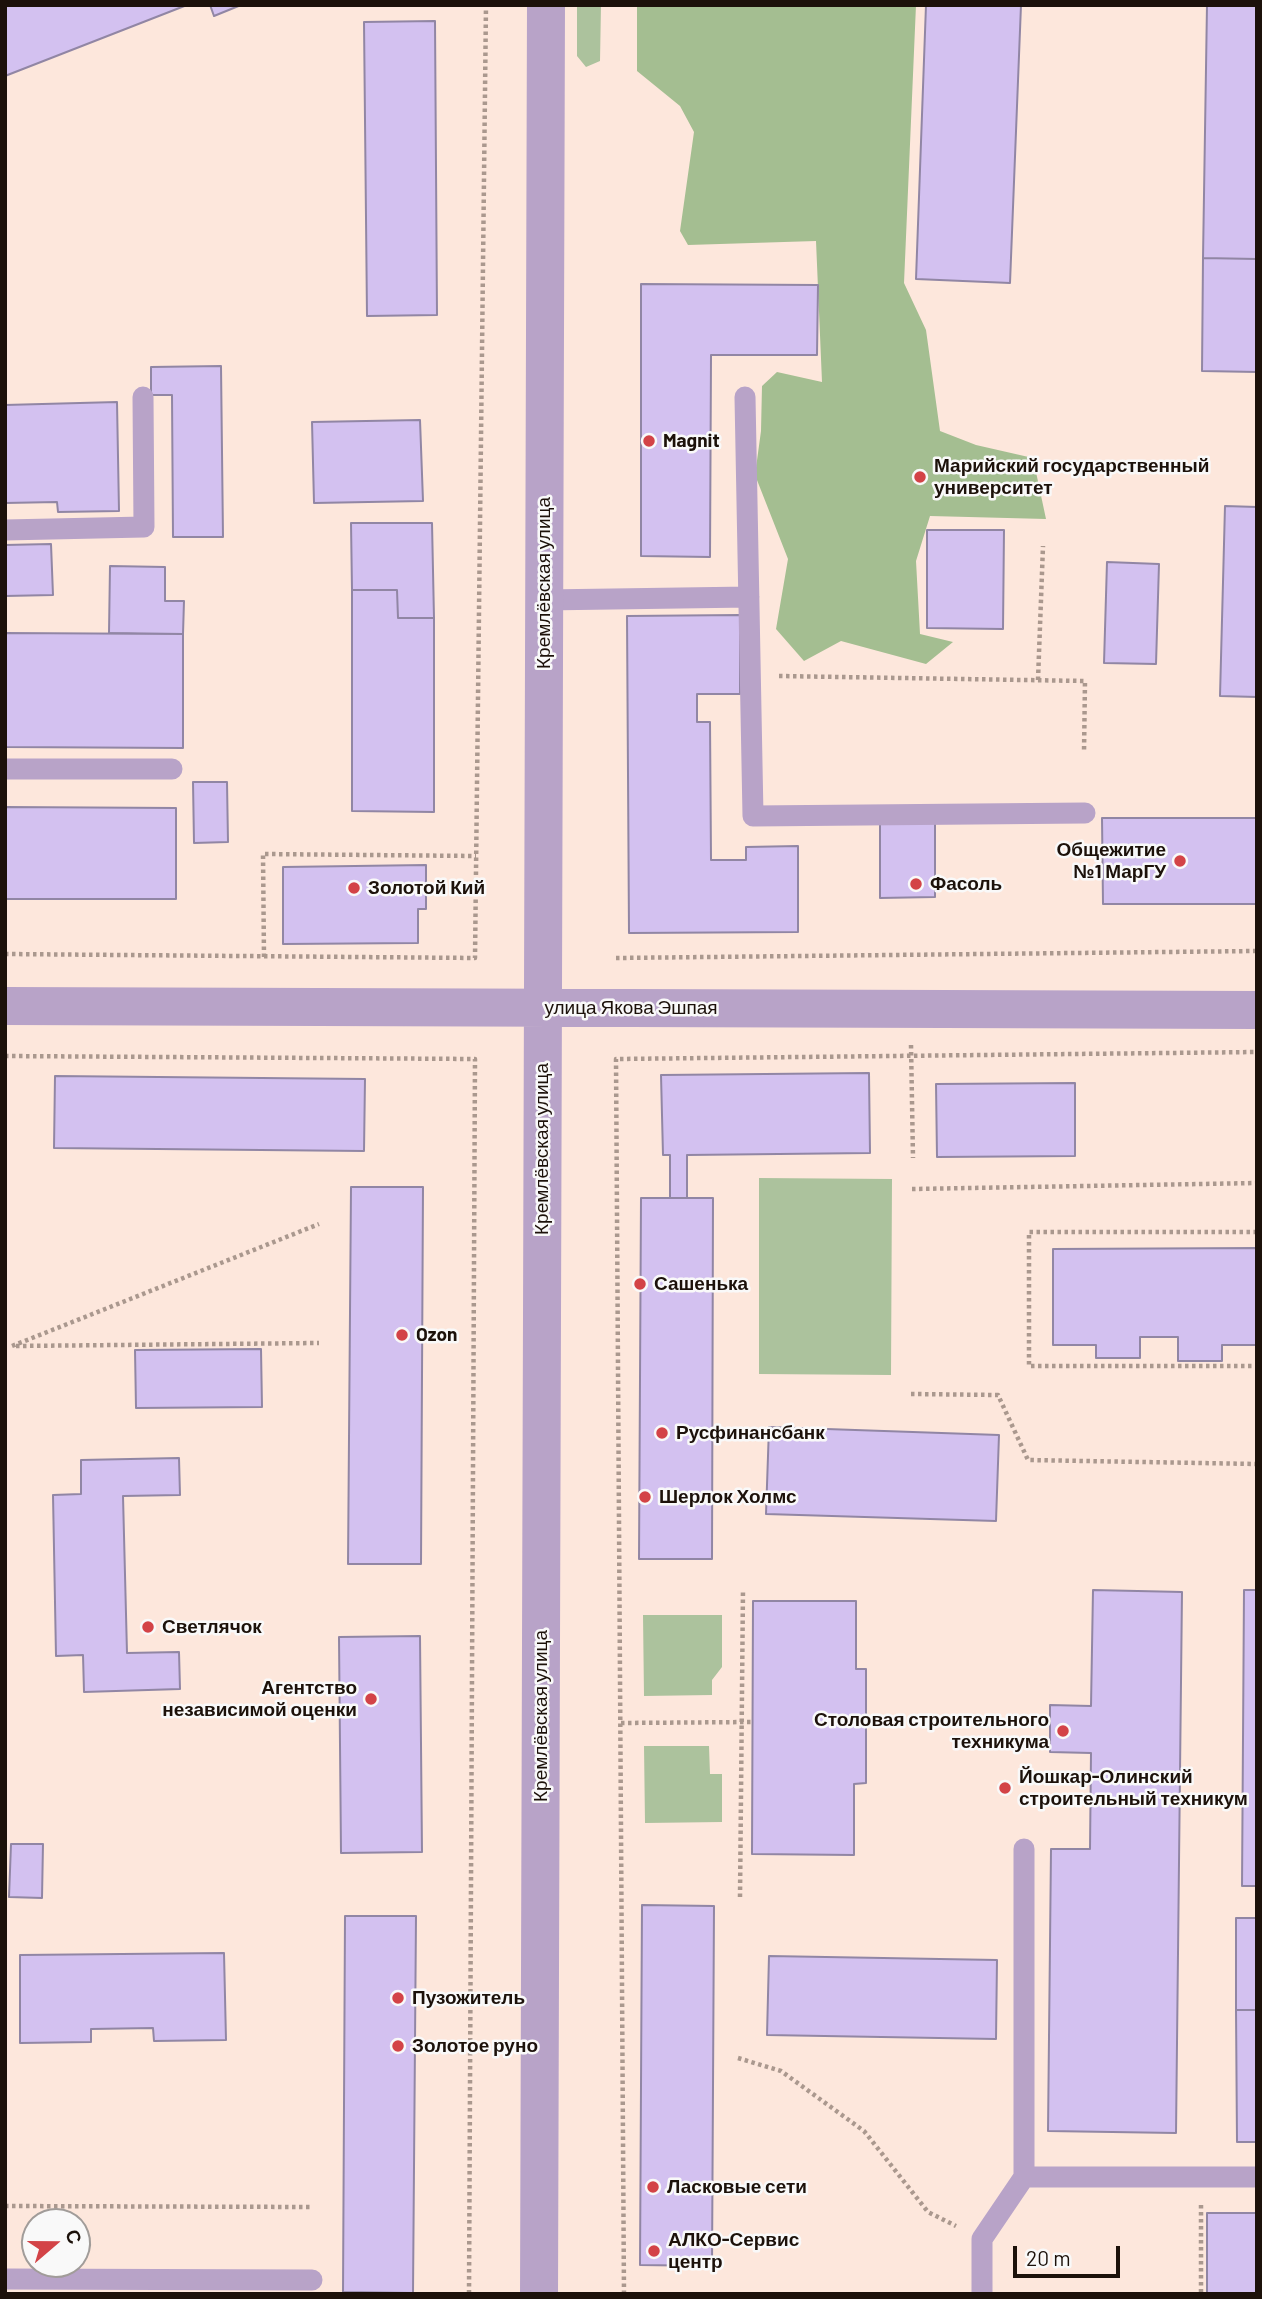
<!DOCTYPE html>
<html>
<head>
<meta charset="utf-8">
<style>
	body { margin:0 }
	#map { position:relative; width:1262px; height:2299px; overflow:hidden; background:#fde7dc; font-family:Barlow,sans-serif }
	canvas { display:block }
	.frame { position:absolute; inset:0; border:7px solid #1c110a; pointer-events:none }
	.north { position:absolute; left:21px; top:2208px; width:70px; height:70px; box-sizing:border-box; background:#f9f9f9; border:2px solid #a19c99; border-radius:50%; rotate:70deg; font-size:19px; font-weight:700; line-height:28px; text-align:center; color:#1c110a }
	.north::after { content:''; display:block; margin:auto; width:24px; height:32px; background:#d34347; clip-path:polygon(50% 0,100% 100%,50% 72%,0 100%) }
	.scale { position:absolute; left:1013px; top:2246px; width:107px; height:32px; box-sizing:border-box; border:4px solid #1c110a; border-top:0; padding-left:9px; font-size:21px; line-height:24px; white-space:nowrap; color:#1c110a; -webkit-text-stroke:5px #f9f9f9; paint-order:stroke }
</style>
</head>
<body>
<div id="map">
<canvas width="1262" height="2299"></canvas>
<div class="frame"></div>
<div class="north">С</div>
<div class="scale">20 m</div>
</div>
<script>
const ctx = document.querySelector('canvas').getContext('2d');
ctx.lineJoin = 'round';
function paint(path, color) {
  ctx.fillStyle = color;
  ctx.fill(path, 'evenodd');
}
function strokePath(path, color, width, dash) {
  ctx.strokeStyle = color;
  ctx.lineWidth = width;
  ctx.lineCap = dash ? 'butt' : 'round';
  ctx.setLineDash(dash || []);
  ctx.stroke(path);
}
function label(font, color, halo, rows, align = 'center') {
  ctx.font = font + ' Barlow,sans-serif';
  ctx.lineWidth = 5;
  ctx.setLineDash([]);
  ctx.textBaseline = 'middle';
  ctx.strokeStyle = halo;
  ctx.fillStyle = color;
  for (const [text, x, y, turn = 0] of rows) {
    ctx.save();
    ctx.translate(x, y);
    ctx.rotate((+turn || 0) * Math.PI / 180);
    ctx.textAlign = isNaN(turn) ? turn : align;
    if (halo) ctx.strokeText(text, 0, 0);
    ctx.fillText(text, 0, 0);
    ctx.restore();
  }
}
paint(new Path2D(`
	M577 5H601L600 61 586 67 577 56Z
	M759 1178 892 1179 891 1375 759 1374Z
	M643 1615H722V1667L712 1680V1695L644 1696Z
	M644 1746H709L710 1774H722V1822L645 1823Z`), '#acc29d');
paint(new Path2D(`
	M637 5H916L904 283 926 330 940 431 976 445 1033 458 1046 519 930 516 916 561 920 634 953 642 926 664 841 641 804 661 776 629 788 559 755 475 761 431 762 386 777 372 822 382 816 241 688 245 680 231 694 132 680 106 637 71Z`), '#a4be91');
const building = new Path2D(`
	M5 5H187L5 76Z
	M210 5H241L214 16Z
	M926 5H1021L1010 283 916 279Z
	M1207 5H1257L1256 259 1203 258Z
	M435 21 437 315 367 316 364 22Z
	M1203 258 1257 259V372L1202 371Z
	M641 284 818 285 817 355H711L710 557 641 556Z
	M221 366 223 537H173L172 395H151V367Z
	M117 402 119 511 58 512 57 502 5 503V405Z
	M420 420 423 501 314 503 312 422Z
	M1225 506 1257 507V697L1220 696Z
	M351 523H432L434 618H398L397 590H352Z
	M927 530H1004L1003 629 927 628Z
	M51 544 53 595 5 596V545Z
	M1107 562 1159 564 1156 664 1104 663Z
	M110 566 165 567V601H184L183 634 109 633Z
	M352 590H397L398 618H434V812L352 811Z
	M740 615V694H697V722H710L711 860H746V847L798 846V932L629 933 627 616Z
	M5 633 183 634V748L5 747Z
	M193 782H227L228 842 194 843Z
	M5 807 176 808V899H5Z
	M1102 818H1257V904H1103Z
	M880 821H935V897L880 898Z
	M426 865V909H418V943L283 944V867Z
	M869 1073 870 1153 687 1155V1198H670V1155H663L661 1075Z
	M55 1076 365 1079 364 1151 54 1148Z
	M1075 1083V1156L937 1157 936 1084Z
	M351 1187H423L421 1564H348Z
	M641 1198H713L712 1559H639Z
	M1257 1248V1345H1222V1361H1178V1337H1140V1358H1096V1345H1053V1249Z
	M261 1349 262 1407 136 1408 135 1350Z
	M769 1427 999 1435 996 1521 766 1514Z
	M179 1458 180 1495 123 1496 127 1653 179 1652 180 1689 84 1692 83 1655 56 1656 53 1495 81 1494V1460Z
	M1093 1590 1182 1592 1176 2133 1048 2131 1051 1849H1090L1091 1753 1050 1752V1705L1091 1706Z
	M1244 1590H1257V1886H1242Z
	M753 1601H856V1669H866V1783L854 1784V1855L752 1854Z
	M420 1636 422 1852 341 1853 339 1637Z
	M11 1844H43L42 1898 9 1897Z
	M642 1905 714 1906 712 2266 640 2265Z
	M345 1916H416L413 2293 343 2292Z
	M1236 1918H1257V2010H1236Z
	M224 1953 226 2040 154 2041 153 2028 91 2029V2042L20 2043V1955Z
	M769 1956 997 1960 996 2039 767 2035Z
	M1236 2010H1257V2142H1237Z
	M1207 2213H1257V2294H1207Z`);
paint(building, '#d3c1f0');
strokePath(building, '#9186a4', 2);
strokePath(new Path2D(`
	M779 676 1085 681 1084 753
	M1038 680 1043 546
	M5 954 475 958 486 5
	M264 957 263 854 476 856
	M616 958 1257 951
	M911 1045 913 1158
	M5 1056 475 1059 469 2294
	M912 1189 1257 1183
	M1257 1232H1029V1366H1257
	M12 1346 319 1224
	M16 1346 319 1343
	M911 1394 998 1395 1028 1460 1257 1464
	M5 1563H6
	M621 1723 752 1722
	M740 1897 743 1589
	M738 2058 781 2071 864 2131 928 2212 956 2226
	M1201 2205V2294
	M5 2206 312 2207
	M624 2294 616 1059 1257 1052`), '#aa988e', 4.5, [3.5, 3.5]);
strokePath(new Path2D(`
	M745 397 753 816 1085 813
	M5 530 144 527 143 397
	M544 600 749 597
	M5 769H172
	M1024 2177V1849
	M5 2279 312 2280
	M982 2294V2239L1024 2177H1257`), '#b8a3c8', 21);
strokePath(new Path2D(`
	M5 1006 1257 1010
	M539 2294 546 5`), '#b8a3c8', 38);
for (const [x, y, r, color] of [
	[649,441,7,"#d34347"],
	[920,477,7,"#d34347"],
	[1180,861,7,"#d34347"],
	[916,884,7,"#d34347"],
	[354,888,7,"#d34347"],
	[640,1284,7,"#d34347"],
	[402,1335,7,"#d34347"],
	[662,1433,7,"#d34347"],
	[645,1497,7,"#d34347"],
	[148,1627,7,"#d34347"],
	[371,1699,7,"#d34347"],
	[1063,1731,7,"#d34347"],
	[1005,1788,7,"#d34347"],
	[398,1998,7,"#d34347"],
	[398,2046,7,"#d34347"],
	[653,2187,7,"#d34347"],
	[654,2251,7,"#d34347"]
]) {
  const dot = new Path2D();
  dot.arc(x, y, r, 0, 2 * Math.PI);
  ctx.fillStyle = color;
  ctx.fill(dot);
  strokePath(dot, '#f9f9f9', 2.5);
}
label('bold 19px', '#1c110a', '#f9f9f9', [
	["Magnit",663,441],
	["Марийский государственный",934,466],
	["университет",934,488],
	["Общежитие",1166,850,"right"],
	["№1 МарГУ",1166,872,"right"],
	["Фасоль",930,884],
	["Золотой Кий",368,888],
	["Сашенька",654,1284],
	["Ozon",416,1335],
	["Русфинансбанк",676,1433],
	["Шерлок Холмс",659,1497],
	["Светлячок",162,1627],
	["Агентство",357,1688,"right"],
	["независимой оценки",357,1710,"right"],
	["Столовая строительного",1049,1720,"right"],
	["техникума",1049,1742,"right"],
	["Йошкар-Олинский",1019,1777],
	["строительный техникум",1019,1799],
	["Пузожитель",412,1998],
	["Золотое руно",412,2046],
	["Ласковые сети",667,2187],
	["АЛКО-Сервис",668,2240],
	["центр",668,2262]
], 'left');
label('19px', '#1c110a', '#f9f9f9', [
	["Кремлёвская улица",544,583,-90],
	["улица Якова Эшпая",631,1008],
	["Кремлёвская улица",542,1149,-90],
	["Кремлёвская улица",541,1716,-90]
]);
</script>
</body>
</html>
